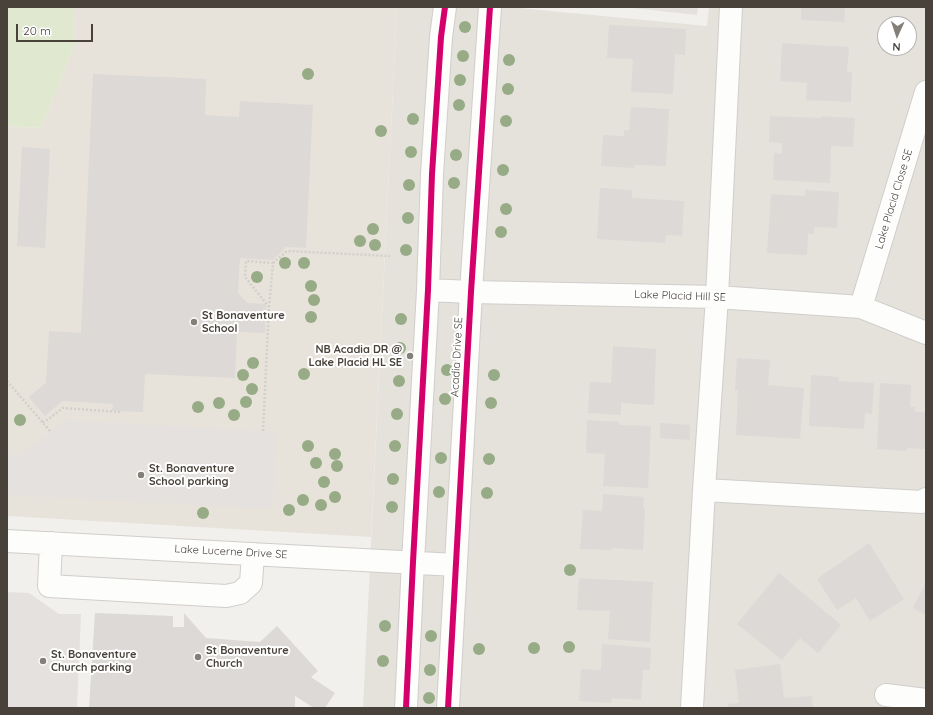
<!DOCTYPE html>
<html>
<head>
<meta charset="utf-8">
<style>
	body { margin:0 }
	#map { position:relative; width:933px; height:715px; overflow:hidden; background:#f2f0ed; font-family:Quicksand,sans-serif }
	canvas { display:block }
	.frame { position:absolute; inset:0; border:8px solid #48423a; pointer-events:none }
	.north { position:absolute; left:877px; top:16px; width:40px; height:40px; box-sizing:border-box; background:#fff; border:1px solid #b6b3b0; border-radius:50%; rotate:183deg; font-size:11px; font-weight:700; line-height:16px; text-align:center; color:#48423a }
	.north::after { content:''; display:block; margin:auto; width:14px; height:18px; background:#847f79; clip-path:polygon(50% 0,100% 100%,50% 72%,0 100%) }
	.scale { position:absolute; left:16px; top:24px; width:77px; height:18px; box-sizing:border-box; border:2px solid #48423a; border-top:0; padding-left:5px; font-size:12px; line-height:14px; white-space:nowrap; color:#48423a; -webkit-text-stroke:3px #fff; paint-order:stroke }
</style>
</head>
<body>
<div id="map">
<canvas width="933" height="715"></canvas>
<div class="frame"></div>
<div class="north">N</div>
<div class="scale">20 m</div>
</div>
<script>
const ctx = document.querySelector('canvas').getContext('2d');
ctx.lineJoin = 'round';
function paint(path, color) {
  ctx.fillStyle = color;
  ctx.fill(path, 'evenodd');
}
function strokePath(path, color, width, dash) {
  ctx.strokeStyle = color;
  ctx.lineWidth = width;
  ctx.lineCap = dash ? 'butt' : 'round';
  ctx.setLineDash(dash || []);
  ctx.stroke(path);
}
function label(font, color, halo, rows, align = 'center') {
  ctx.font = font + ' Quicksand,sans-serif';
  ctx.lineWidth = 4;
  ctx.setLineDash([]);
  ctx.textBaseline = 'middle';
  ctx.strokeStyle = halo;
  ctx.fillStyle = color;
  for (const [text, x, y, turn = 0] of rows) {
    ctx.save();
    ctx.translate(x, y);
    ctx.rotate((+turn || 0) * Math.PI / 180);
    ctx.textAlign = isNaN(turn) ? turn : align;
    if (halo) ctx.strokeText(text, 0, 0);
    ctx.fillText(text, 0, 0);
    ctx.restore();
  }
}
paint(new Path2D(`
	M397 7H509L707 26 709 7H926V708H363ZM885 24H909V48H885Z`), '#e5e2dc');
paint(new Path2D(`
	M74 7H397L371 537 7 516V126L41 128 73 49Z`), '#e8e3da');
paint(new Path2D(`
	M7 7H74L73 49 41 128 7 126Z`), '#e0e9d0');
paint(new Path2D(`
	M623 7H698L697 15Z
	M66 420 277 432 272 509 7 495V454L22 455Z
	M7 592 29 593 59 614H81L77 708H7Z`), '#e4e1de');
paint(new Path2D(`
	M801 7H845L844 22 801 20Z
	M609 25 686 29 685 55 675 54 673 94 631 92 633 59 607 58Z
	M782 43 849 47 847 72H852L851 102 806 100 807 83 780 81Z
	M93 74 206 79 205 115 239 117 240 101 313 105 306 248 286 247 273 260 240 258 238 293 247 303 266 304 265 333 237 332 235 378 145 374 143 412 112 411 113 404 62 401 45 416 29 397 46 383 49 331 81 333Z
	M631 107 669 109 666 166 634 165V168L601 166 603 135 624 136V130H629Z
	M770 116 821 118V116L855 118 853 147 831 146 830 183 773 180 774 153 782 154V143L769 142Z
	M22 147 50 149 45 248 17 246Z
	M600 188 632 190V198L684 201 682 236 666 235 665 243 597 239Z
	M805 190 839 192 837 228 814 227V234H808L807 255 767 253 771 194 805 196Z
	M613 346 656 349 654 405 621 403V415L588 413 590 382 611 383Z
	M737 358 770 360 768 385 804 388 800 439 736 435 738 390H735Z
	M811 375 839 377 838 381 874 383 872 414 865 413 864 429 809 426Z
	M880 383 911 385 910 407H915V412H926V449L907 448V451L877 449Z
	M587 420 619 422V425L651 426 648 488 603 486 605 454 586 453Z
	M660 423 690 425V440L660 438Z
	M603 494 644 497 643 508H645L643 550 612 548V550L580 549 583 510 602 511Z
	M869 543 904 599 870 621 856 598 837 610 817 579Z
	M779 573 841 625 818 653 800 638 782 660 737 624Z
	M579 578 653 582 650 642 608 639 610 611 577 610Z
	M926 583V615L913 608Z
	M95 613 173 616V627H184V613L206 638 260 642 277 626 318 671 311 677 335 693 325 708H314L295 696V708H89Z
	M602 644 651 648 650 670H643L641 700 612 698 611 703 579 701 581 669 601 670Z
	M780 664 784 698 812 696 813 708H728V704L739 703 735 670Z`), '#dcd9d6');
const minor = new Path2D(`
	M428 290 471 292 717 297 861 307 926 333
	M861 307 926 92
	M704 490 922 502 926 499
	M7 541 456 565
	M51 543 49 586 226 596 240 593 251 583 253 554
	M886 695 926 700
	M406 708 413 562 428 290 432 174 441 37 445 7
	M448 708 471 292 490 7
	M692 708 704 490 717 297 731 7`);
strokePath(minor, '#d0cecb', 24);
strokePath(new Path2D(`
	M273 263 287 251 390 256
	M7 381 51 432
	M43 423 63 408 120 412
	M263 431 269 307 273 263 246 261 245 277 269 307`), '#d2d0cb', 2.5, [2, 2]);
strokePath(minor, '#fdfdfc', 22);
strokePath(new Path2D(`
	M406 708 413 562 428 290 432 174 441 37 445 7
	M448 708 471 292 490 7`), '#d6006c', 6);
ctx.fillStyle = '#97ac86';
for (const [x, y] of [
	[465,27],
	[463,56],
	[509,60],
	[308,74],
	[460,80],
	[508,89],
	[459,105],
	[413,119],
	[506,121],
	[381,131],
	[411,152],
	[456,155],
	[503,170],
	[454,183],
	[409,185],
	[506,209],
	[408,218],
	[373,229],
	[501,232],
	[360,241],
	[375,245],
	[406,250],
	[285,263],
	[304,263],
	[257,277],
	[311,286],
	[314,300],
	[311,317],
	[401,319],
	[400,348],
	[253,363],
	[447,370],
	[304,374],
	[243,375],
	[494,375],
	[399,381],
	[252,389],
	[445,399],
	[246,402],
	[219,403],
	[491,403],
	[198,407],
	[397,414],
	[234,415],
	[20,420],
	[308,446],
	[395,446],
	[335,454],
	[441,458],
	[489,459],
	[316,463],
	[337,466],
	[393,479],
	[324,482],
	[439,492],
	[487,493],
	[335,497],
	[303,500],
	[321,505],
	[392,507],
	[289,510],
	[203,513],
	[570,570],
	[385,626],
	[431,636],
	[569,647],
	[534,648],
	[479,649],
	[383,661],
	[430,670],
	[429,698]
]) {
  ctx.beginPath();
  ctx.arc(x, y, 6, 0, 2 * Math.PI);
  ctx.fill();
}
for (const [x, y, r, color] of [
	[194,322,4,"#847f79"],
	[410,356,4,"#847f79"],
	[141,475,4,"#847f79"],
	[198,657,4,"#847f79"],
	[43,661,4,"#847f79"]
]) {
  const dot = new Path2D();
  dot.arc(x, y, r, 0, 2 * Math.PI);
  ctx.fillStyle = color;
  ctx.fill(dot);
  strokePath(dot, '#fff', 1.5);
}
label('11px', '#48423a', '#fff', [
	["Lake Placid Close SE",894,199,-73],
	["Lake Placid Hill SE",680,296,2],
	["Acadia Drive SE",457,357,-87],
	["Lake Lucerne Drive SE",231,552,3]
]);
label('bold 11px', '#48423a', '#fff', [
	["St Bonaventure",202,316],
	["School",202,329],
	["NB Acadia DR @",402,350,"right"],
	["Lake Placid HL SE",402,363,"right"],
	["St. Bonaventure",149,469],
	["School parking",149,482],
	["St Bonaventure",206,651],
	["Church",206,664],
	["St. Bonaventure",51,655],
	["Church parking",51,668]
], 'left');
</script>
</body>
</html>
